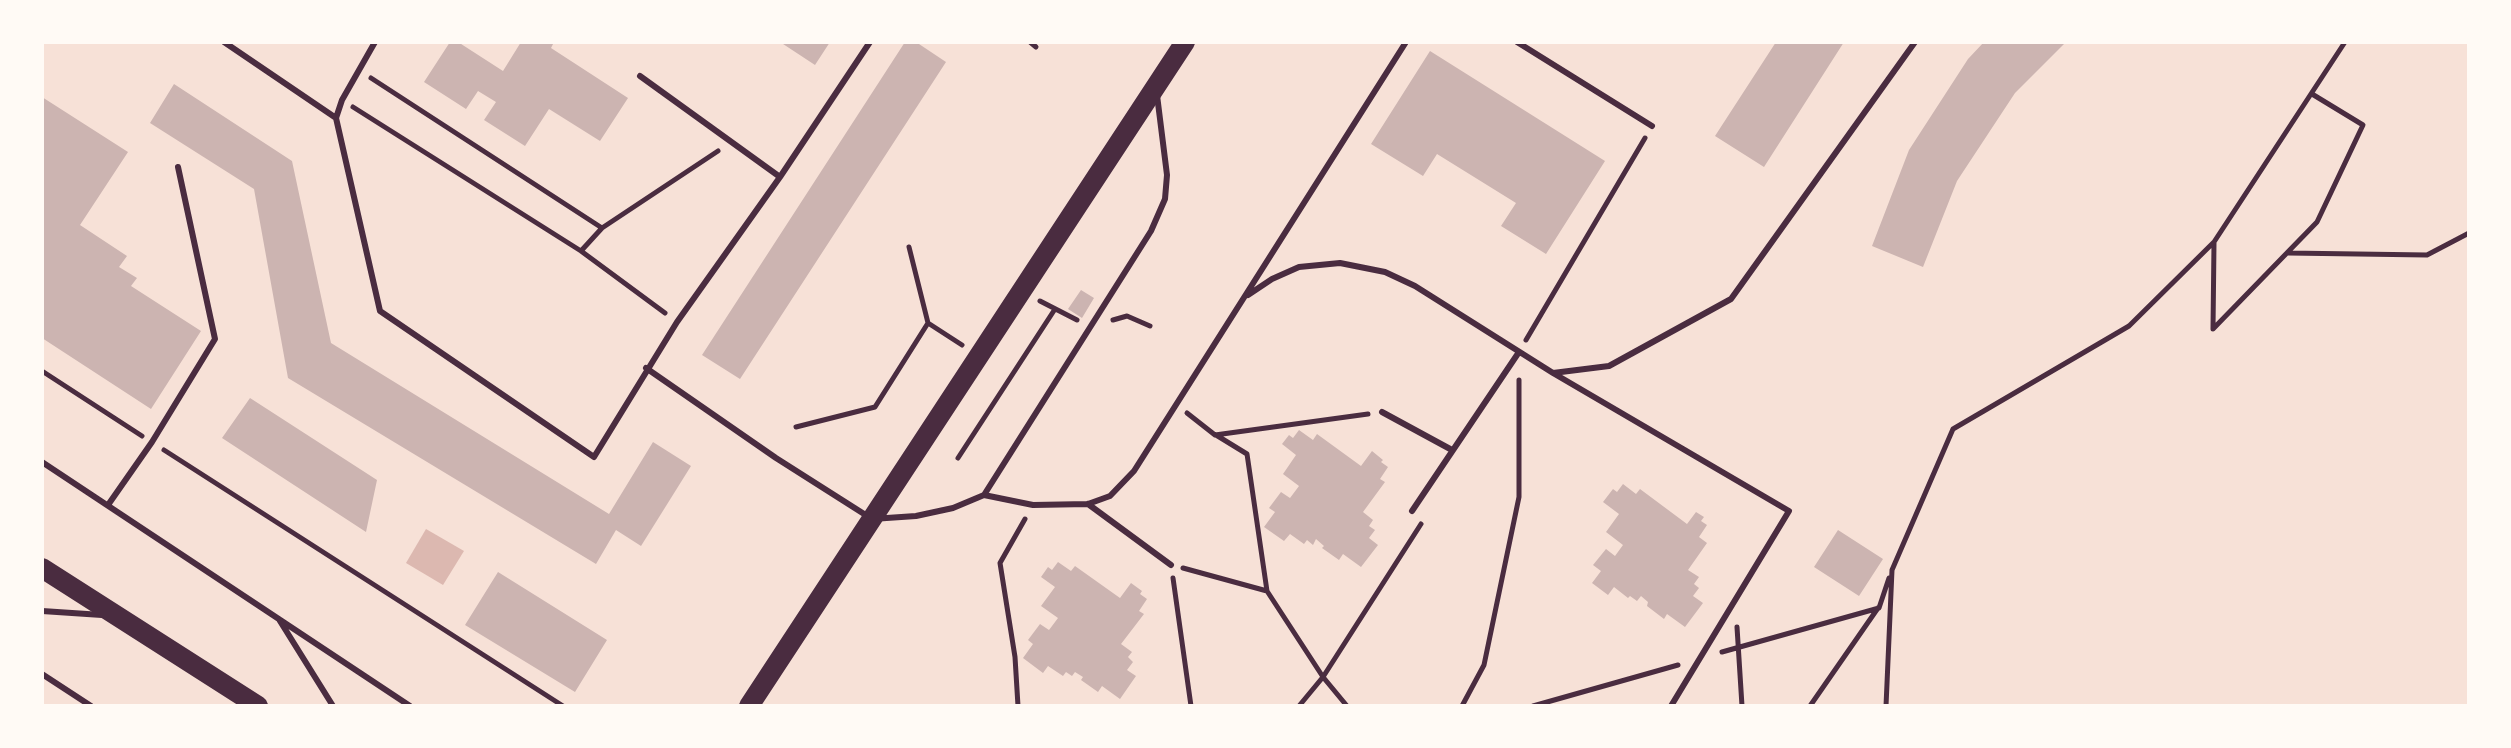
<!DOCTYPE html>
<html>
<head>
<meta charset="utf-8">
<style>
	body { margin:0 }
	#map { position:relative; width:2511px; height:748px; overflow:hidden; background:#f7e1d7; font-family:"Sofia Sans Condensed",sans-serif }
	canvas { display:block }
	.frame { position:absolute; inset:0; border:44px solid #fffaf5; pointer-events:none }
</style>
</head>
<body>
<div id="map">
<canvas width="2511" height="748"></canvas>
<div class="frame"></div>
</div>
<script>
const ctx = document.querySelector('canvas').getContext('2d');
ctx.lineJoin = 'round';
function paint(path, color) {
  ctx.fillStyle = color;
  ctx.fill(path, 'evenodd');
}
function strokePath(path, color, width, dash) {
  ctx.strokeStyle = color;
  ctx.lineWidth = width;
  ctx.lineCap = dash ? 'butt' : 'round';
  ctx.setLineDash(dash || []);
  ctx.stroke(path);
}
paint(new Path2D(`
	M426 529 464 551 443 585 406 563Z`), '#dcb8b0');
paint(new Path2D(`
	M450 42H458L503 71 521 42H554L551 48 628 98 600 141 549 109 525 146 484 120 496 102 478 91 466 109 424 82Z
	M780 42H830L815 65Z
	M905 42H916L946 62 740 379 702 355Z
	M1776 42H1844L1764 167 1715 136Z
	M1984 42H2066L2015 93 1957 181 1923 267 1872 246 1909 150 1968 59Z
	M1430 51 1605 161 1546 254 1501 226 1516 203 1437 154 1423 176 1371 144Z
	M174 84 292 161 331 343 609 514 653 442 691 466 641 546 616 530 596 564 288 378 254 189 150 123Z
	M42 97 128 152 80 225 127 256 119 267 137 278 131 286 201 331 151 409 42 338Z
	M1081 290 1094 298 1082 318 1068 309Z
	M250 398 377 480 366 532 222 438Z
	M1299 430 1313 440 1317 434 1361 466 1372 451 1383 460 1381 462 1388 467 1380 479 1385 482 1363 512 1373 520 1369 526 1375 530 1369 538 1378 545 1361 567 1343 554 1339 560 1322 548 1324 546 1316 539 1313 545 1307 540 1304 544 1290 534 1284 541 1264 527 1275 512 1269 508 1281 492 1290 498 1299 486 1283 474 1296 455 1282 444 1289 435 1293 438Z
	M1623 484 1636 494 1640 489 1687 524 1696 512 1704 517 1701 521 1707 525 1699 537 1707 543 1688 570 1699 577 1694 584 1699 588 1693 596 1703 603 1685 627 1667 614 1664 619 1647 606 1648 602 1641 596 1637 601 1630 596 1628 598 1614 587 1608 595 1592 583 1601 571 1593 565 1606 549 1615 556 1623 545 1606 532 1619 514 1603 502 1613 489 1617 492Z
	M1838 530 1883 559 1859 596 1814 567Z
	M1058 562 1071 571 1075 566 1120 598 1131 583 1142 591 1140 594 1147 599 1139 611 1144 614 1121 644 1132 652 1128 657 1133 662 1127 670 1136 676 1120 699 1102 686 1098 692 1081 680 1083 677 1075 672 1072 676 1066 672 1063 676 1048 666 1043 673 1023 658 1033 644 1028 640 1040 624 1049 630 1058 618 1041 606 1055 587 1041 577 1048 567 1052 570Z
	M498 572 607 640 575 692 465 625Z`), '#ccb4b1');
strokePath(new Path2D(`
	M1030 42 1036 47
	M371 78 602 228
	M353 107 581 251 665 313
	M2214 243 2213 329 2317 222 2363 125 2312 94
	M909 247 928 323 962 345
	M581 251 602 228 718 151
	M2288 253 2427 255 2469 233
	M1040 301 1077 320
	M1113 320 1127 316 1150 326
	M1526 340 1645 138
	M42 371 142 436
	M1187 413 1215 435 1368 414
	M796 427 875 407 928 323
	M1216 435 1247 454 1267 591
	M164 450 563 706
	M958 458 1055 309
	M1183 568 1267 591 1323 677 1347 706
	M1173 578 1191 706
	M1737 627 1742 706
	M1722 652 1879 608 1889 578
	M1018 706 1015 657 1000 563 1025 519
	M1299 706 1323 677 1421 524
	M1462 706 1484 665 1519 497V380
	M1533 706 1678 665
	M1810 706 1878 608
	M1886 706 1892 570 1953 429 2129 326 2214 242 2345 42`), '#4a2c40', 5);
strokePath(new Path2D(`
	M224 42 336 118 380 311 594 457 677 322 780 177 870 42
	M1517 42 1652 126
	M640 76 780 177
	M336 118 342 100 375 42
	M1248 295 1272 279 1299 267 1340 263 1385 272 1415 286 1553 373 1789 511 1671 706
	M646 368 776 458 872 519 916 516 953 508 984 495 1033 505 1088 504 1110 496 1134 471 1406 42
	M1553 373 1609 366 1731 299 1915 42
	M1382 412 1452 450
	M42 462 410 706
	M984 495 1151 231 1165 199 1167 175 1157 95
	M1088 504 1171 565
	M108 505 152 442 215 339 178 167
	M1412 511 1519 352
	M42 611 102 615
	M280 621 333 706
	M42 674 91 706`), '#4a2c40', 6);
strokePath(new Path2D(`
	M42 568 258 706
	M749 706 1185 42`), '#4a2c40', 20);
</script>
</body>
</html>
